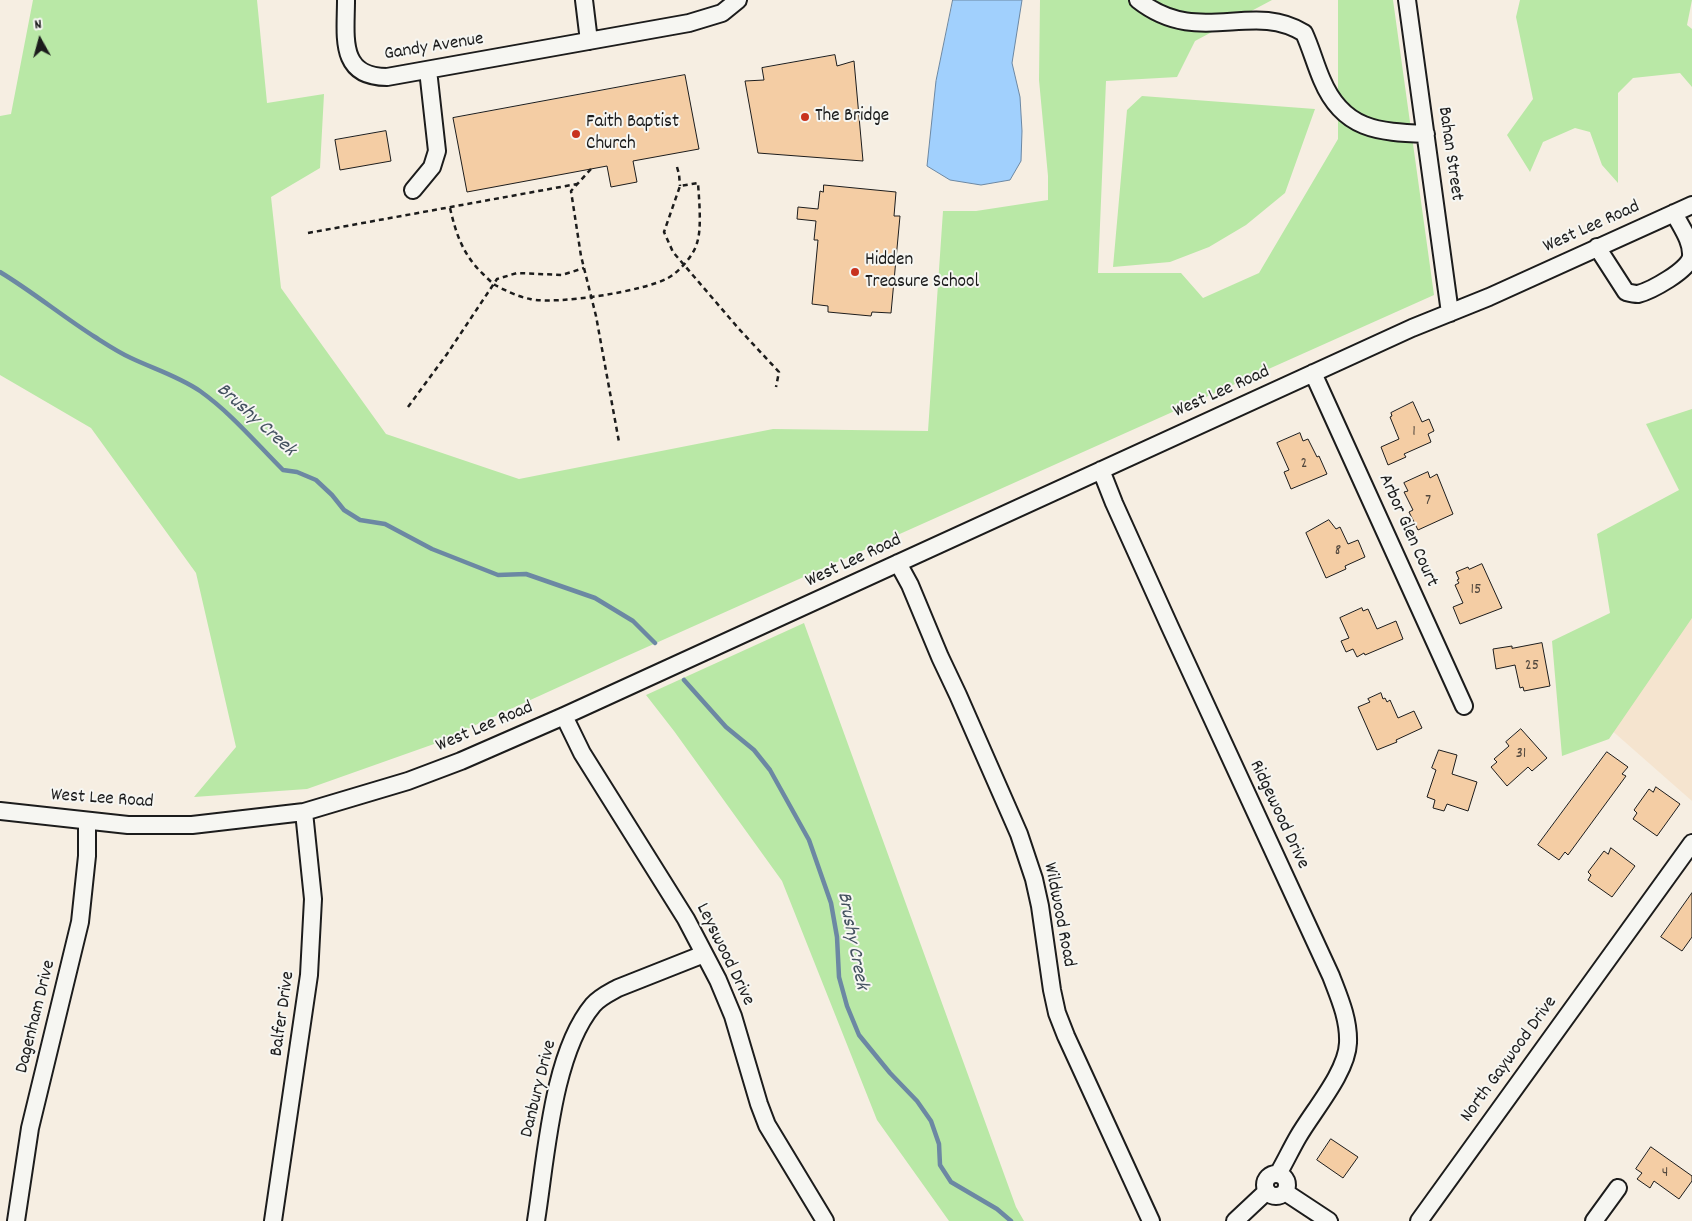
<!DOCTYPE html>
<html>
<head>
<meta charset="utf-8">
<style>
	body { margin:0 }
	#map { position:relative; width:1692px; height:1221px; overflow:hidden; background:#f6eee2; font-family:Dekko,sans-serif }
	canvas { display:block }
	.north { position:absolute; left:15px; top:15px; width:50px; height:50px; -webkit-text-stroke:4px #f6f6f2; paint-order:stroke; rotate:353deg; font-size:14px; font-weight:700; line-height:20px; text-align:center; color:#1c1c1c }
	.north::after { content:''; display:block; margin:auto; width:18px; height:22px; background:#1c1c1c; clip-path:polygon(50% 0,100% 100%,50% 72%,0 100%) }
</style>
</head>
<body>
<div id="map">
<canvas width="1692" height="1221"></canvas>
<div class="north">N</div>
</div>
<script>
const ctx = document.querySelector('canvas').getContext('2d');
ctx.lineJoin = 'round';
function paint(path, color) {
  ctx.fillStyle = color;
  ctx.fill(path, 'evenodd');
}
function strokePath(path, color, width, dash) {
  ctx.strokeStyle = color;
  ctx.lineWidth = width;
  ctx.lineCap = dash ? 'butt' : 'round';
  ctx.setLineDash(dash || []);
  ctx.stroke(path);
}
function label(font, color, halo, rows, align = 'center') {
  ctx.font = font + ' Dekko,sans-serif';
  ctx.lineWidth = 4;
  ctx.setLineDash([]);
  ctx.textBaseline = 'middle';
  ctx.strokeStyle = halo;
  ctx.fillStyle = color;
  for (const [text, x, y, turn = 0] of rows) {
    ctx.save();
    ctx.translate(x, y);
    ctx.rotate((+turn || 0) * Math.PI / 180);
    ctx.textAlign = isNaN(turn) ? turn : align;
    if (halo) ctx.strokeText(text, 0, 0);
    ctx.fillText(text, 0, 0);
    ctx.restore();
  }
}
paint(new Path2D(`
	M1692 610V801L1609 728Z`), '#f5e4cf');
paint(new Path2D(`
	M33 0H257L267 103 324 94 320 168 271 197 281 288 386 434 519 479 773 429 928 431 943 211H976L1048 200V176L1039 80 1040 0H1272L1195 41 1177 77 1106 81 1098 273H1181L1203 298 1259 273 1338 139V0H1393L1434 295 618 660 434 744 307 789 194 797 236 747 196 573 91 428 0 375V116L11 114Z
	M1520 0H1692L1687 25 1692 29V87L1680 73 1633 78 1618 93V183L1602 165 1590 132 1575 128 1543 142 1530 172 1507 135 1533 99 1516 17Z
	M1142 96 1315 109 1285 193 1246 225 1209 247 1170 262 1113 267 1127 110Z
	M1692 409V618L1609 739 1562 756 1552 641 1610 613 1597 534 1679 490 1646 424Z
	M804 623 1016 1207 1024 1221H949L877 1120 782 881 674 731 646 695Z`), '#b9e8a6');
const water = new Path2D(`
	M953 0H1022L1012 63 1020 97 1022 131 1021 161 1010 180 981 185 950 180 927 166 936 81Z`);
paint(water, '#a1d0fd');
strokePath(water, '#6c88a3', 1);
strokePath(new Path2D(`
	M0 272C33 292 62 316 95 337 106 344 118 352 131 358 154 369 178 376 200 391 231 413 256 443 283 470L297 472 316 480 332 495 344 510 360 520 385 524 432 549 498 575 526 574 595 598 633 621 655 643
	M684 680 726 727 754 750 770 770 809 840 831 903 837 937 839 977 847 1006 859 1035 890 1073 917 1101 931 1121 939 1144 940 1165 951 1182 997 1209 1011 1221`), '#6c88a3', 4.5);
const building = new Path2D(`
	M835 55 837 66 854 61 863 161 758 153 745 81 764 80 762 68Z
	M685 75 699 149 633 161 637 182 611 187 607 166 467 192 453 118Z
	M386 131 391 161 340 170 335 140Z
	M824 185 896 192 894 216H900L891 313 872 312 871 316 828 312V306L812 304 818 240H814L816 221 797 219 798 207 818 209 820 191 823 192Z
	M1413 402 1422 422 1429 419 1434 431 1428 434 1431 442 1404 454 1406 457 1388 465 1381 447 1399 439 1390 417 1392 416 1391 413Z
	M1300 433 1303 441 1308 439 1317 457 1319 456 1327 474 1291 489 1284 472 1289 470 1277 443Z
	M1428 472 1430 478 1437 474 1453 514 1418 530 1409 512 1413 510 1404 492 1408 491 1404 483Z
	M1329 520 1336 529 1340 527 1348 544 1358 540 1365 557 1345 566 1346 569 1326 578 1306 533Z
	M1482 564 1502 608 1460 624 1453 607 1463 603 1455 585 1459 583 1457 580 1459 579 1456 572 1468 567 1469 569Z
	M1362 608 1363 611 1368 609 1377 629 1396 621 1403 639 1365 655 1364 653 1357 657 1353 649 1346 652 1341 641 1349 638 1340 618Z
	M1542 643 1550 686 1524 691 1523 687 1520 688 1515 665 1496 669 1493 649 1512 646V648Z
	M1381 693 1383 699 1385 698 1387 702 1390 700 1398 718 1414 711 1422 728 1396 740 1397 742 1377 750 1358 707 1370 702 1368 699Z
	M1521 729 1547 758 1532 771 1528 767 1507 786 1491 767 1497 762 1494 759 1509 746 1506 742Z
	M1439 750 1457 755 1452 774 1477 782 1468 811 1447 804 1444 811 1433 808 1435 800 1427 797 1436 770 1432 768Z
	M1607 752 1628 767 1622 774 1626 776 1568 855 1565 852 1559 860 1538 845Z
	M1656 787 1680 804 1657 836 1633 819 1637 813 1634 810 1649 789 1653 792Z
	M1611 848 1635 866 1612 897 1588 880 1591 875 1588 872 1604 851 1608 854Z
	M1692 893V937L1682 951 1661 937Z
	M1331 1139 1358 1157 1343 1178 1317 1160Z
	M1651 1147 1692 1176V1181L1679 1199 1654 1181 1650 1188 1637 1179 1642 1173 1636 1169Z`);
paint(building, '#f4cda4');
strokePath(building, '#1c1c1c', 1);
const minor = new Path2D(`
	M346 0C346 36 338 77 387 77L689 23 722 13 738 0
	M584 0 589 41
	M1138 0C1199 48 1251 0 1304 33 1311 48 1315 64 1322 80 1343 130 1378 132 1426 134
	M1407 0 1450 313
	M413 190 432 167 437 151 428 70
	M1597 247 1626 292C1630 293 1634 294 1638 294 1650 291 1690 270 1691 256 1692 241 1681 227 1674 213
	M1313 373 1464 706
	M1101 470 1114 503 1170 627 1331 976C1339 997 1349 1019 1348 1043 1347 1072 1313 1111 1298 1137 1291 1149 1285 1162 1278 1174
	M898 563 910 585 940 657 958 695 1019 834 1034 879 1040 906 1052 990 1057 1013 1066 1036 1151 1221
	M564 716 582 753 686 919 718 980 733 1016 759 1104 767 1125 825 1221
	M0 811 128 825H192L304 812 408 781 461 761 564 716 1412 328 1489 297 1692 205
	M1265 1185a11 11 0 1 1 22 0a11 11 0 1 1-22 0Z
	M1285 1192 1329 1221
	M16 1221 30 1128 80 922 87 856V821
	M273 1221 309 975 313 899 304 812
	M536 1221C546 1159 552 1054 593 1005 600 997 609 993 618 988L704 954
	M1235 1221 1267 1191
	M1419 1221 1692 843
	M1594 1221 1618 1188`);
strokePath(minor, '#1c1c1c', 20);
strokePath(new Path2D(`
	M677 167 679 174 680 186
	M591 169 571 191 581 256 596 316 619 442
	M450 208C456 234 463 255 483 274 487 278 491 282 495 285 504 290 519 297 530 299 557 305 645 291 668 278 679 272 694 255 697 243 702 228 699 199 698 183L680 186 664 232 673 252 739 329 779 372 776 387
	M308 233 577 184
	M408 407 447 354 497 279 517 273 562 275 584 268`), '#1c1c1c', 2.5, [5, 4]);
strokePath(minor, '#f6f6f2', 16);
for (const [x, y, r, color] of [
	[805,117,5,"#c8321e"],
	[576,134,5,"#c8321e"],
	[855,272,5,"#c8321e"]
]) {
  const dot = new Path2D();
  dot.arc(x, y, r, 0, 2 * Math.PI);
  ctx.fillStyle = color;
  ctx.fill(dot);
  strokePath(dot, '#f6f6f2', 2);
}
label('16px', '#52483e', null, [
	["1",1414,433],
	["2",1304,465],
	["7",1428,502],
	["8",1338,552],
	["15",1476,591],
	["25",1532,667],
	["31",1521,755],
	["4",1665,1174]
]);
label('19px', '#1c1c1c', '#f6f6f2', [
	["Gandy Avenue",434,48,-9],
	["Bahan Street",1449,154,82],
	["West Lee Road",1592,228,-24],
	["West Lee Road",1222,393,-24],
	["Arbor Glen Court",1407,531,66],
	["West Lee Road",854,562,-25],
	["West Lee Road",485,728,-23],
	["West Lee Road",102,800,4],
	["Ridgewood Drive",1278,815,65],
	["Wildwood Road",1058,915,79],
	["Leyswood Drive",724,955,64],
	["Balfer Drive",284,1014,-82],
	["Dagenham Drive",37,1017,-76],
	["North Gaywood Drive",1510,1060,-54],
	["Danbury Drive",540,1089,-76]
]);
label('19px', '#1c1c1c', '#f6f6f2', [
	["The Bridge",815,117],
	["Faith Baptist",586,123],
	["Church",586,145],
	["Hidden",865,261],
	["Treasure School",865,283]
], 'left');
label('italic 20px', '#445260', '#f6f6f2', [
	["Brushy Creek",255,421,42],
	["Brushy Creek",851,941,79]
]);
</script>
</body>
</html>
